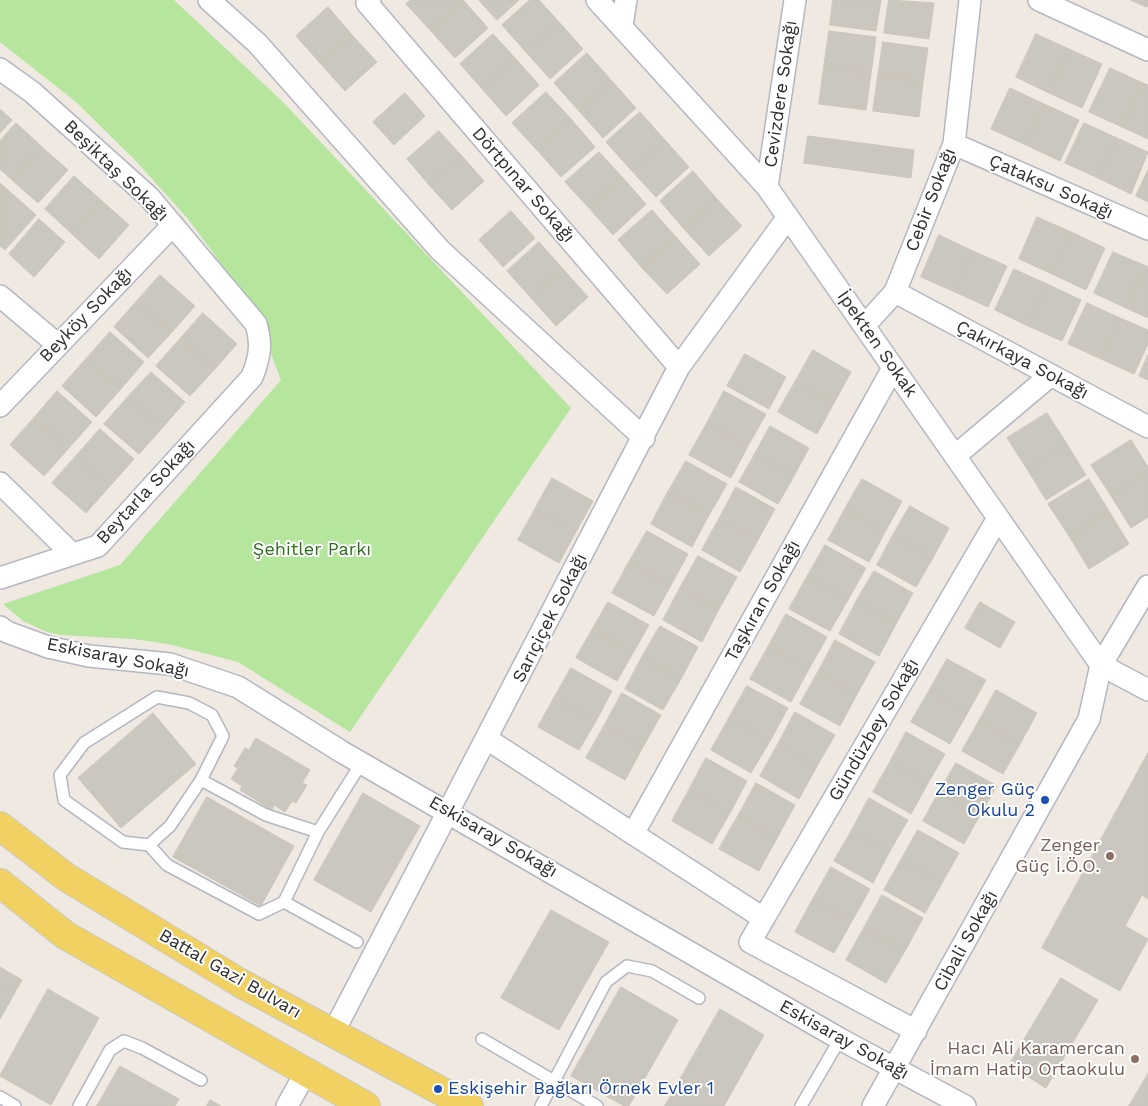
<!DOCTYPE html>
<html>
<head>
<meta charset="utf-8">
<style>
	body { margin:0 }
	canvas { display:block; background:#efe9e1 }
</style>
</head>
<body>
<canvas width="1148" height="1106"></canvas>
<script>
const ctx = document.querySelector('canvas').getContext('2d');
ctx.lineJoin = 'round';
function paint(path, color) {
  ctx.fillStyle = color;
  ctx.fill(path, 'evenodd');
}
function strokePath(path, color, width, dash) {
  ctx.strokeStyle = color;
  ctx.lineWidth = width;
  ctx.lineCap = dash ? 'butt' : 'round';
  ctx.setLineDash(dash || []);
  ctx.stroke(path);
}
function label(font, color, halo, rows, align = 'center') {
  ctx.font = font + ' "Work Sans",sans-serif';
  ctx.lineWidth = 4;
  ctx.setLineDash([]);
  ctx.textBaseline = 'middle';
  ctx.strokeStyle = halo;
  ctx.fillStyle = color;
  for (const [text, x, y, turn = 0] of rows) {
    ctx.save();
    ctx.translate(x, y);
    ctx.rotate((+turn || 0) * Math.PI / 180);
    ctx.textAlign = isNaN(turn) ? turn : align;
    if (halo) ctx.strokeText(text, 0, 0);
    ctx.fillText(text, 0, 0);
    ctx.restore();
  }
}
paint(new Path2D(`
	M0 0H174L282 101 571 408 350 732 238 662 168 644 133 639 61 635 47 632 23 621 3 604 120 565 281 380 268 346 235 283 189 220 135 160 76 102 0 42Z`), '#b6e59e');
const building = new Path2D(`
	M411 0H463L464 1 431 31 406 4Z
	M479 0H519L497 20Z
	M530 0H539L559 22 526 52 502 25Z
	M833 0H881L876 31 830 25Z
	M889 0 934 3 929 39 884 33Z
	M1131 0H1148V6L1147 7Z
	M464 1 488 28 455 58 431 31Z
	M328 7 352 35 320 63 296 36Z
	M559 22 583 49 550 79 526 52Z
	M829 31 876 37 871 74 824 67Z
	M493 34 516 59 483 90 460 64Z
	M1036 34 1069 49 1049 93 1016 77Z
	M352 35 377 62 345 91 320 63Z
	M883 42 928 48 923 82 878 76Z
	M1069 49 1102 64 1082 108 1049 93Z
	M587 53 612 81 579 111 554 83Z
	M516 59 539 85 506 116 483 90Z
	M824 67 871 74 866 110 819 104Z
	M1110 68 1143 83 1122 127 1089 112Z
	M878 76 923 82 919 117 873 111Z
	M612 81 636 108 603 138 579 111Z
	M1143 83 1148 85V139L1122 127Z
	M1010 88 1044 104 1026 145 991 129Z
	M546 92 571 119 537 150 512 123Z
	M405 93 425 116 394 145 373 122Z
	M1044 104 1079 120 1060 161 1026 145Z
	M0 109 12 120 0 133Z
	M640 112 665 140 631 170 606 142Z
	M571 119 595 147 561 177 537 150Z
	M16 123 42 147 12 180 0 169V141Z
	M1084 123 1117 138 1098 178 1065 163Z
	M439 131 462 156 429 185 407 159Z
	M808 136 914 150 911 178 804 163Z
	M1117 138 1148 152 1131 194 1098 178Z
	M665 140 689 167 656 197 631 170Z
	M42 147 68 170 38 203 12 180Z
	M599 152 623 178 589 208 565 182Z
	M462 156 484 181 452 210 429 185Z
	M1148 170V202L1136 196Z
	M693 171 717 199 684 229 660 201Z
	M74 176 102 201 72 234 45 209Z
	M623 178 646 204 613 235 589 208Z
	M0 183 8 190 0 199Z
	M8 190 36 215 5 250 0 246V199Z
	M717 199 742 226 709 256 684 229Z
	M102 201 129 225 99 259 72 234Z
	M652 210 676 237 642 268 618 240Z
	M511 211 535 238 503 267 479 240Z
	M1037 217 1071 232 1052 274 1019 259Z
	M39 219 65 242 34 277 9 254Z
	M1071 232 1105 248 1086 290 1052 274Z
	M939 235 973 251 955 292 921 277Z
	M676 237 700 264 667 294 642 268Z
	M539 242 563 269 531 298 507 271Z
	M973 251 1007 266 988 307 955 292Z
	M1113 252 1146 266 1126 308 1094 293Z
	M1146 266 1148 267V318L1126 308Z
	M563 269 588 297 556 326 531 298Z
	M1014 269 1047 284 1028 326 995 310Z
	M160 275 195 306 172 332 137 301Z
	M1047 284 1081 300 1062 341 1028 326Z
	M137 301 172 332 148 358 114 327Z
	M1087 303 1120 318 1101 359 1068 344Z
	M203 313 237 344 214 370 180 339Z
	M1120 318 1148 330V344L1134 374 1101 359Z
	M110 332 144 362 120 390 86 359Z
	M180 339 214 370 190 396 156 366Z
	M813 350 851 372 834 403 795 382Z
	M745 354 786 377 769 409 727 386Z
	M1148 355V380L1139 376Z
	M86 359 120 390 96 417 62 386Z
	M151 372 185 402 162 428 127 398Z
	M795 382 834 403 817 434 778 412Z
	M57 391 92 422 68 449 34 418Z
	M724 391 766 414 748 446 707 423Z
	M127 398 162 428 139 454 104 424Z
	M1047 413 1067 444 1027 469 1007 438Z
	M34 418 68 449 44 476 10 445Z
	M707 423 748 446 731 478 689 455Z
	M770 426 809 448 794 476 755 454Z
	M100 429 134 459 110 486 76 456Z
	M1131 440 1148 467V473L1111 496 1091 465Z
	M1067 444 1086 475 1046 500 1027 469Z
	M755 454 794 476 778 504 739 482Z
	M76 456 110 486 86 513 52 483Z
	M686 461 727 484 709 515 668 492Z
	M1148 473V517L1131 528 1111 496Z
	M552 478 593 501 576 532 535 509Z
	M862 479 902 501 885 532 845 509Z
	M1089 479 1109 511 1069 536 1048 504Z
	M736 487 775 509 758 540 719 519Z
	M668 492 709 515 692 547 651 524Z
	M910 506 949 528 933 558 893 535Z
	M535 509 576 532 559 563 518 540Z
	M845 509 885 532 869 562 828 540Z
	M1109 511 1129 544 1089 569 1069 536Z
	M719 519 758 540 740 572 702 550Z
	M647 531 688 554 671 585 629 562Z
	M893 535 933 558 916 587 877 565Z
	M825 545 866 568 848 600 807 577Z
	M698 556 737 577 719 609 680 588Z
	M629 562 671 585 654 616 612 593Z
	M874 571 913 593 896 624 856 602Z
	M807 577 848 600 830 631 789 609Z
	M680 588 719 609 702 642 663 620Z
	M608 602 649 625 633 653 592 630Z
	M856 602 896 624 879 656 839 634Z
	M980 602 1015 622 1000 648 965 628Z
	M786 614 827 637 809 669 768 647Z
	M660 626 698 647 681 679 642 657Z
	M592 630 633 653 617 681 576 658Z
	M835 640 875 662 857 694 818 672Z
	M768 647 809 669 791 702 750 679Z
	M642 657 681 679 663 710 625 689Z
	M947 659 986 680 968 712 929 691Z
	M571 668 612 691 596 721 554 698Z
	M818 672 857 694 840 726 800 704Z
	M747 686 788 708 770 741 729 718Z
	M996 690 1037 713 1020 744 979 721Z
	M929 691 968 712 950 744 911 722Z
	M622 693 661 715 643 747 604 726Z
	M554 698 596 721 579 750 538 727Z
	M795 712 835 735 817 766 778 744Z
	M153 713 196 764 121 828 78 778Z
	M729 718 770 741 751 773 711 750Z
	M979 721 1020 744 1003 774 962 751Z
	M604 726 643 747 625 780 586 758Z
	M906 732 945 754 928 783 890 762Z
	M256 738 310 770 302 783 307 785 296 803 292 801 285 812 274 805 272 810 240 790 242 786 231 779 238 768 234 766 245 748 249 750Z
	M778 744 817 766 799 799 760 776Z
	M1148 753V899L1142 895 1125 926 1148 939 1120 991 1042 948Z
	M706 758 747 781 730 813 689 790Z
	M890 762 928 783 911 814 873 792Z
	M956 763 997 786 980 815 939 792Z
	M756 783 795 805 777 838 738 816Z
	M689 790 730 813 712 844 672 821Z
	M939 792 980 815 964 844 923 821Z
	M363 793 420 826 371 912 314 880Z
	M207 797 294 846 261 906 173 857Z
	M869 798 908 820 890 851 852 830Z
	M738 816 777 838 759 871 719 849Z
	M852 830 890 851 873 883 834 861Z
	M918 830 959 853 942 883 901 860Z
	M901 860 942 883 925 913 884 890Z
	M831 867 870 889 852 921 813 899Z
	M882 895 923 918 905 951 864 928Z
	M813 899 852 921 834 953 795 932Z
	M551 910 609 942 559 1030 501 998Z
	M864 928 905 951 886 983 846 960Z
	M0 967 22 980 0 1019Z
	M1061 978 1098 1000 1046 1088 1009 1065Z
	M621 987 678 1020 629 1106H624L571 1076Z
	M48 989 99 1018 51 1105 0 1076Z
	M720 1009 764 1035 724 1106H665Z
	M120 1066 179 1099 175 1106H97Z
	M1148 1074V1106H1129Z
	M210 1100 221 1106H207Z`);
paint(building, '#cbc7bf');
strokePath(building, '#cbc5ba', 1);
const lane = new Path2D(`
	M201 780 223 736 212 715 189 703 157 697 84 743 60 775 64 800 123 842 149 845 170 826 201 780 266 815 318 832
	M149 845 167 865 259 914 284 902
	M357 942 284 902 318 832 362 762
	M482 1039 597 1106
	M0 1097 15 1106
	M79 1106 110 1050 124 1041 142 1048 201 1080
	M541 1106 606 982 627 966 652 971 699 998
	M801 1106 840 1039`);
const street = new Path2D(`
	M209 0 257 43 440 250 644 438
	M370 0 367 3 679 367
	M597 0 767 187 1101 665 1148 690
	M1039 0 1148 50
	M622 25 626 0
	M0 69 32 92 149 197 256 324C262 344 260 357 252 377L98 546 0 578
	M954 144 1148 229
	M767 187 795 0
	M895 292 1148 427
	M0 296 58 345
	M864 326 895 292 954 144 970 0
	M0 406 173 225
	M955 456 1051 375
	M0 483 72 554
	M0 627 7 632 48 647 89 656 170 664 238 687 342 752 840 1039 965 1106
	M487 739 763 918
	M633 834 893 368
	M916 1031 750 942 998 518
	M333 1033 679 367 788 217
	M287 1106 306 1072
	M873 1106 1089 719 1101 665 1148 586`);
const primary = new Path2D(`
	M0 826 66 877 242 984 469 1106
	M0 883 65 935 366 1106`);
strokePath(lane, '#b4b7c1', 14);
strokePath(street, '#b4b7c1', 24);
strokePath(primary, '#c9c9c9', 30);
strokePath(lane, '#fff', 11);
strokePath(street, '#fff', 21);
strokePath(primary, '#f2d163', 28);
for (const [x, y, r, color] of [
	[1045,800,5,"#1a4fb4"],
	[1110,856,5,"#8d6e63"],
	[1135,1059,5,"#8d6e63"],
	[438,1089,5,"#1a4fb4"]
]) {
  const dot = new Path2D();
  dot.arc(x, y, r, 0, 2 * Math.PI);
  ctx.fillStyle = color;
  ctx.fill(dot);
  strokePath(dot, '#fff', 2);
}
label('18px', '#2e2e2e', '#fff', [
	["Cevizdere Sokağı",781,94,-82],
	["Beşiktaş Sokağı",116,171,44],
	["Dörtpınar Sokağı",523,185,49],
	["Çataksu Sokağı",1051,187,24],
	["Cebir Sokağı",931,200,-69],
	["Beyköy Sokağı",86,315,-46],
	["İpekten Sokak",877,344,55],
	["Çakırkaya Sokağı",1022,360,28],
	["Beytarla Sokağı",146,492,-47],
	["Taşkıran Sokağı",763,601,-61],
	["Sarıçiçek Sokağı",550,618,-63],
	["Eskisaray Sokağı",118,658,11],
	["Gündüzbey Sokağı",874,730,-60],
	["Eskisaray Sokağı",493,837,30],
	["Cibali Sokağı",966,941,-61],
	["Battal Gazi Bulvarı",230,974,30],
	["Eskisaray Sokağı",844,1040,29]
]);
label('18px', '#2c6e1b', '#fff', [
	["Şehitler Parkı",312,550]
]);
label('18px', '#164399', '#fff', [
	["Zenger Güç",1035,790],
	["Okulu 2",1035,811],
	["Eskişehir Bağları Örnek Evler 1",448,1089,"left"]
], 'right');
label('18px', '#785e54', '#fff', [
	["Zenger",1100,846],
	["Güç İ.Ö.O.",1100,867],
	["Hacı Ali Karamercan",1125,1049],
	["İmam Hatip Ortaokulu",1125,1070]
], 'right');
</script>
</body>
</html>
